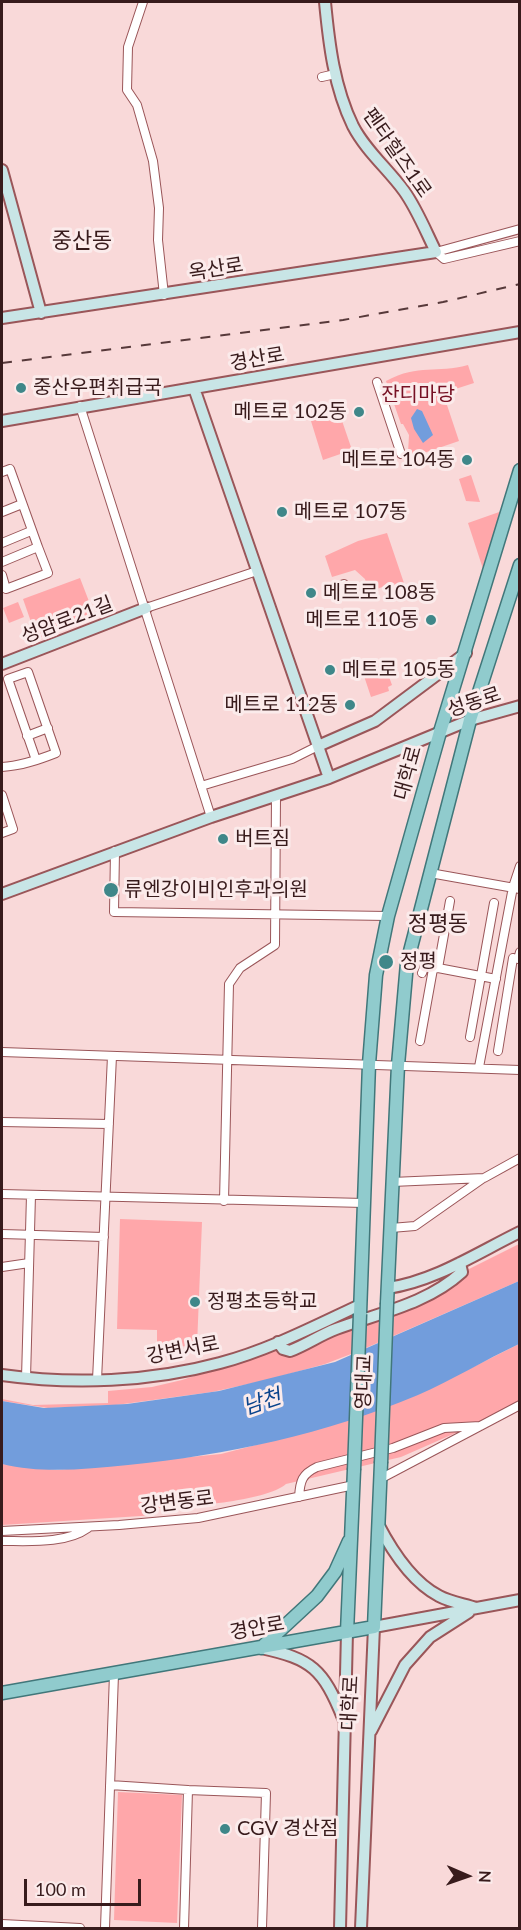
<!DOCTYPE html>
<html>
<head>
<meta charset="utf-8">
<style>
	body { margin:0 }
	#map { position:relative; width:521px; height:1930px; overflow:hidden; background:#f9d9d9; font-family:Lato,sans-serif }
	canvas { display:block }
	.frame { position:absolute; inset:0; border:3px solid #381b1c; pointer-events:none }
	.north { position:absolute; left:437px; top:1846px; width:60px; height:60px; -webkit-text-stroke:4px #fbebeb; paint-order:stroke; rotate:92deg; font-size:16px; font-weight:700; line-height:24px; text-align:center; color:#381b1c }
	.north::after { content:''; display:block; margin:auto; width:21px; height:27px; background:#381b1c; clip-path:polygon(50% 0,100% 100%,50% 72%,0 100%) }
	.scale { position:absolute; left:24px; top:1879px; width:117px; height:27px; box-sizing:border-box; border:3px solid #381b1c; border-top:0; padding-left:8px; font-size:18px; line-height:21px; white-space:nowrap; color:#381b1c; -webkit-text-stroke:4px #fbebeb; paint-order:stroke }
</style>
</head>
<body>
<div id="map">
<canvas width="521" height="1930"></canvas>
<div class="frame"></div>
<div class="north">N</div>
<div class="scale">100 m</div>
</div>
<script>
const ctx = document.querySelector('canvas').getContext('2d');
ctx.lineJoin = 'round';
function paint(path, color) {
  ctx.fillStyle = color;
  ctx.fill(path, 'evenodd');
}
function strokePath(path, color, width, dash) {
  ctx.strokeStyle = color;
  ctx.lineWidth = width;
  ctx.lineCap = dash ? 'butt' : 'round';
  ctx.setLineDash(dash || []);
  ctx.stroke(path);
}
function label(font, color, halo, rows, align = 'center') {
  ctx.font = font + ' Lato,"Noto Sans KR",sans-serif';
  ctx.lineWidth = 6;
  ctx.setLineDash([]);
  ctx.textBaseline = 'middle';
  ctx.strokeStyle = halo;
  ctx.fillStyle = color;
  for (const [text, x, y, turn = 0] of rows) {
    ctx.save();
    ctx.translate(x, y);
    ctx.rotate((+turn || 0) * Math.PI / 180);
    ctx.textAlign = isNaN(turn) ? turn : align;
    if (halo) ctx.strokeText(text, 0, 0);
    ctx.fillText(text, 0, 0);
    ctx.restore();
  }
}
paint(new Path2D(`
	M468 365 474 383 443 393 459 441 412 457 408 453 409 435 403 424H401L386 381C420 363 436 374 468 365Z
	M339 412 352 450 323 460 311 421Z
	M471 475 480 502 466 501 459 479Z
	M502 511 484 572 468 523Z
	M387 533 405 586 396 589 394 583 368 592 365 579 355 570 332 577 325 556 358 541Z
	M80 578 95 617 37 639 23 599Z
	M18 602 24 617 9 623 3 608Z
	M378 669 380 676 388 674 392 685 388 687 389 691 371 697 363 673Z
	M120 1219 202 1222 197 1346 157 1347V1330L117 1329Z
	M519 1244V1281L359 1351 325 1364 267 1380 212 1392 116 1405 48 1408 2 1401V1399L33 1405 108 1403V1391L152 1387 182 1380 300 1341 421 1293Z
	M519 1344V1401L492 1417 401 1457 286 1484C265 1502 184 1507 155 1508L156 1515 2 1525V1464L57 1470 221 1454 314 1430 419 1394Z
	M118 1792 182 1795 177 1923 114 1920Z`), '#ffa7aa');
paint(new Path2D(`
	M417 409 422 411 433 435 423 443 414 429 411 418Z
	M519 1281V1344C485 1360 452 1380 418 1395 326 1434 227 1455 128 1465 86 1469 43 1474 2 1464V1401L44 1408 127 1404 219 1391 335 1362Z`), '#729ddc');
const street = new Path2D(`
	M143 2 128 47 127 90 137 105 153 161 159 208 158 240 164 295
	M322 77 335 74
	M436 252 444 259 520 241
	M436 252 520 229
	M377 382 401 454
	M80 406 211 817
	M2 472 10 469 38 547 2 562
	M2 512 22 504
	M2 543 31 531
	M2 575 6 589 48 573 38 547
	M335 587 344 584
	M146 608 257 571
	M27 736 48 728
	M2 767C21 766 38 760 56 753L28 672 8 679 36 760
	M201 786 292 759 318 746
	M2 795 13 829 2 833
	M115 851 114 912 388 916
	M430 873 520 889
	M450 901 438 968 496 979
	M518 959 520 952
	M422 973 425 965 436 968
	M470 1037 494 903
	M420 1041 433 969 438 968
	M498 1051 513 958
	M2 1052 520 1070
	M479 1067 513 887 520 866
	M2 1122 109 1124
	M392 1182 484 1178 520 1158
	M2 1194 364 1203
	M224 1201 229 984 240 968 275 945 276 796
	M391 1228 415 1226 482 1179
	M2 1234 104 1237
	M2 1267 29 1263
	M26 1378 31 1195
	M97 1380 112 1056
	M380 1479 520 1405
	M299 1497C300 1481 302 1474 317 1467L393 1448 444 1428 480 1426
	M2 1531 119 1525 198 1518 354 1485
	M2 1541C29 1541 66 1544 88 1528
	M110 1785 188 1790 184 1928
	M188 1790 266 1793 262 1928
	M2 1924 80 1928
	M105 1928 114 1674`);
const secondary = new Path2D(`
	M2 170 41 313
	M2 318 436 252C426 232 417 209 404 191 388 169 366 151 353 126 334 87 329 44 325 2
	M194 388 329 778
	M2 421 520 332
	M2 664 146 608
	M318 746 375 721 466 653
	M2 894 211 817 329 778 470 720 520 706
	M388 1288C435 1281 477 1253 520 1232
	M278 1342 283 1349 290 1351C306 1345 320 1335 336 1329 379 1313 427 1304 462 1272L460 1263
	M2 1375C73 1385 150 1382 220 1363 269 1350 315 1326 360 1305
	M378 1524C392 1551 412 1582 439 1596 450 1602 464 1604 476 1608
	M261 1648C312 1659 323 1669 343 1718
	M371 1731 405 1665 430 1637 469 1612
	M340 1928 347 1632
	M361 1928 374 1627 520 1600`);
const primary = new Path2D(`
	M387 1303 398 1065 407 963 470 720 520 565
	M360 1314 369 1064 376 975 388 916 440 732 520 470
	M347 1632 354 1470
	M261 1648 317 1596 335 1572 349 1541
	M2 1693 374 1627 381 1463`);
strokePath(street, '#9a5659', 10);
strokePath(secondary, '#9a5659', 14);
strokePath(primary, '#41777a', 15);
strokePath(street, '#fff', 8);
strokePath(secondary, '#c8e5e6', 10);
strokePath(primary, '#90cbcd', 12);
strokePath(new Path2D(`
	M2 363 343 320 443 302 520 284`), '#57393a', 2, [10, 10]);
const primaryBridge = new Path2D(`
	M381 1463 387 1303
	M354 1470 360 1314`);
strokePath(primaryBridge, '#41777a', 15, []);
strokePath(primaryBridge, '#90cbcd', 12);
for (const [x, y, r, color] of [
	[21,388,6,"#3f8789"],
	[359,412,6,"#3f8789"],
	[467,460,6,"#3f8789"],
	[282,512,6,"#3f8789"],
	[311,593,6,"#3f8789"],
	[431,620,6,"#3f8789"],
	[330,670,6,"#3f8789"],
	[350,705,6,"#3f8789"],
	[223,839,6,"#3f8789"],
	[111,890,8,"#3f8789"],
	[386,962,8,"#3f8789"],
	[195,1302,6,"#3f8789"],
	[225,1829,6,"#3f8789"]
]) {
  const dot = new Path2D();
  dot.arc(x, y, r, 0, 2 * Math.PI);
  ctx.fillStyle = color;
  ctx.fill(dot);
  strokePath(dot, '#fbebeb', 2);
}
label('20px', '#381b1c', '#fbebeb', [
	["펜타힐즈1로",397,153,55],
	["옥산로",216,269,-9],
	["경산로",257,359,-10],
	["성암로21길",67,620,-21],
	["성동로",474,702,-18],
	["대학로",408,773,-75],
	["강변서로",183,1350,-11],
	["영대교",364,1382,-88],
	["강변동로",177,1502,-7],
	["경안로",257,1628,-10],
	["대학로",350,1703,-87]
]);
label('20px', '#381b1c', '#fbebeb', [
	["중산우편취급국",33,388],
	["메트로 102동",347,412,"right"],
	["메트로 104동",455,460,"right"],
	["메트로 107동",294,512],
	["메트로 108동",323,593],
	["메트로 110동",419,620,"right"],
	["메트로 105동",342,670],
	["메트로 112동",338,705,"right"],
	["버트짐",235,839],
	["류엔강이비인후과의원",124,890],
	["정평",400,962],
	["정평초등학교",207,1302],
	["CGV 경산점",237,1829]
], 'left');
label('20px', '#761023', '#fbebeb', [
	["잔디마당",418,395]
]);
label('italic 21px', '#09438c', '#fbebeb', [
	["남천",262,1402,-19]
]);
label('22px', '#381b1c', '#fbebeb', [
	["중산동",82,241],
	["정평동",438,924]
]);
</script>
</body>
</html>
